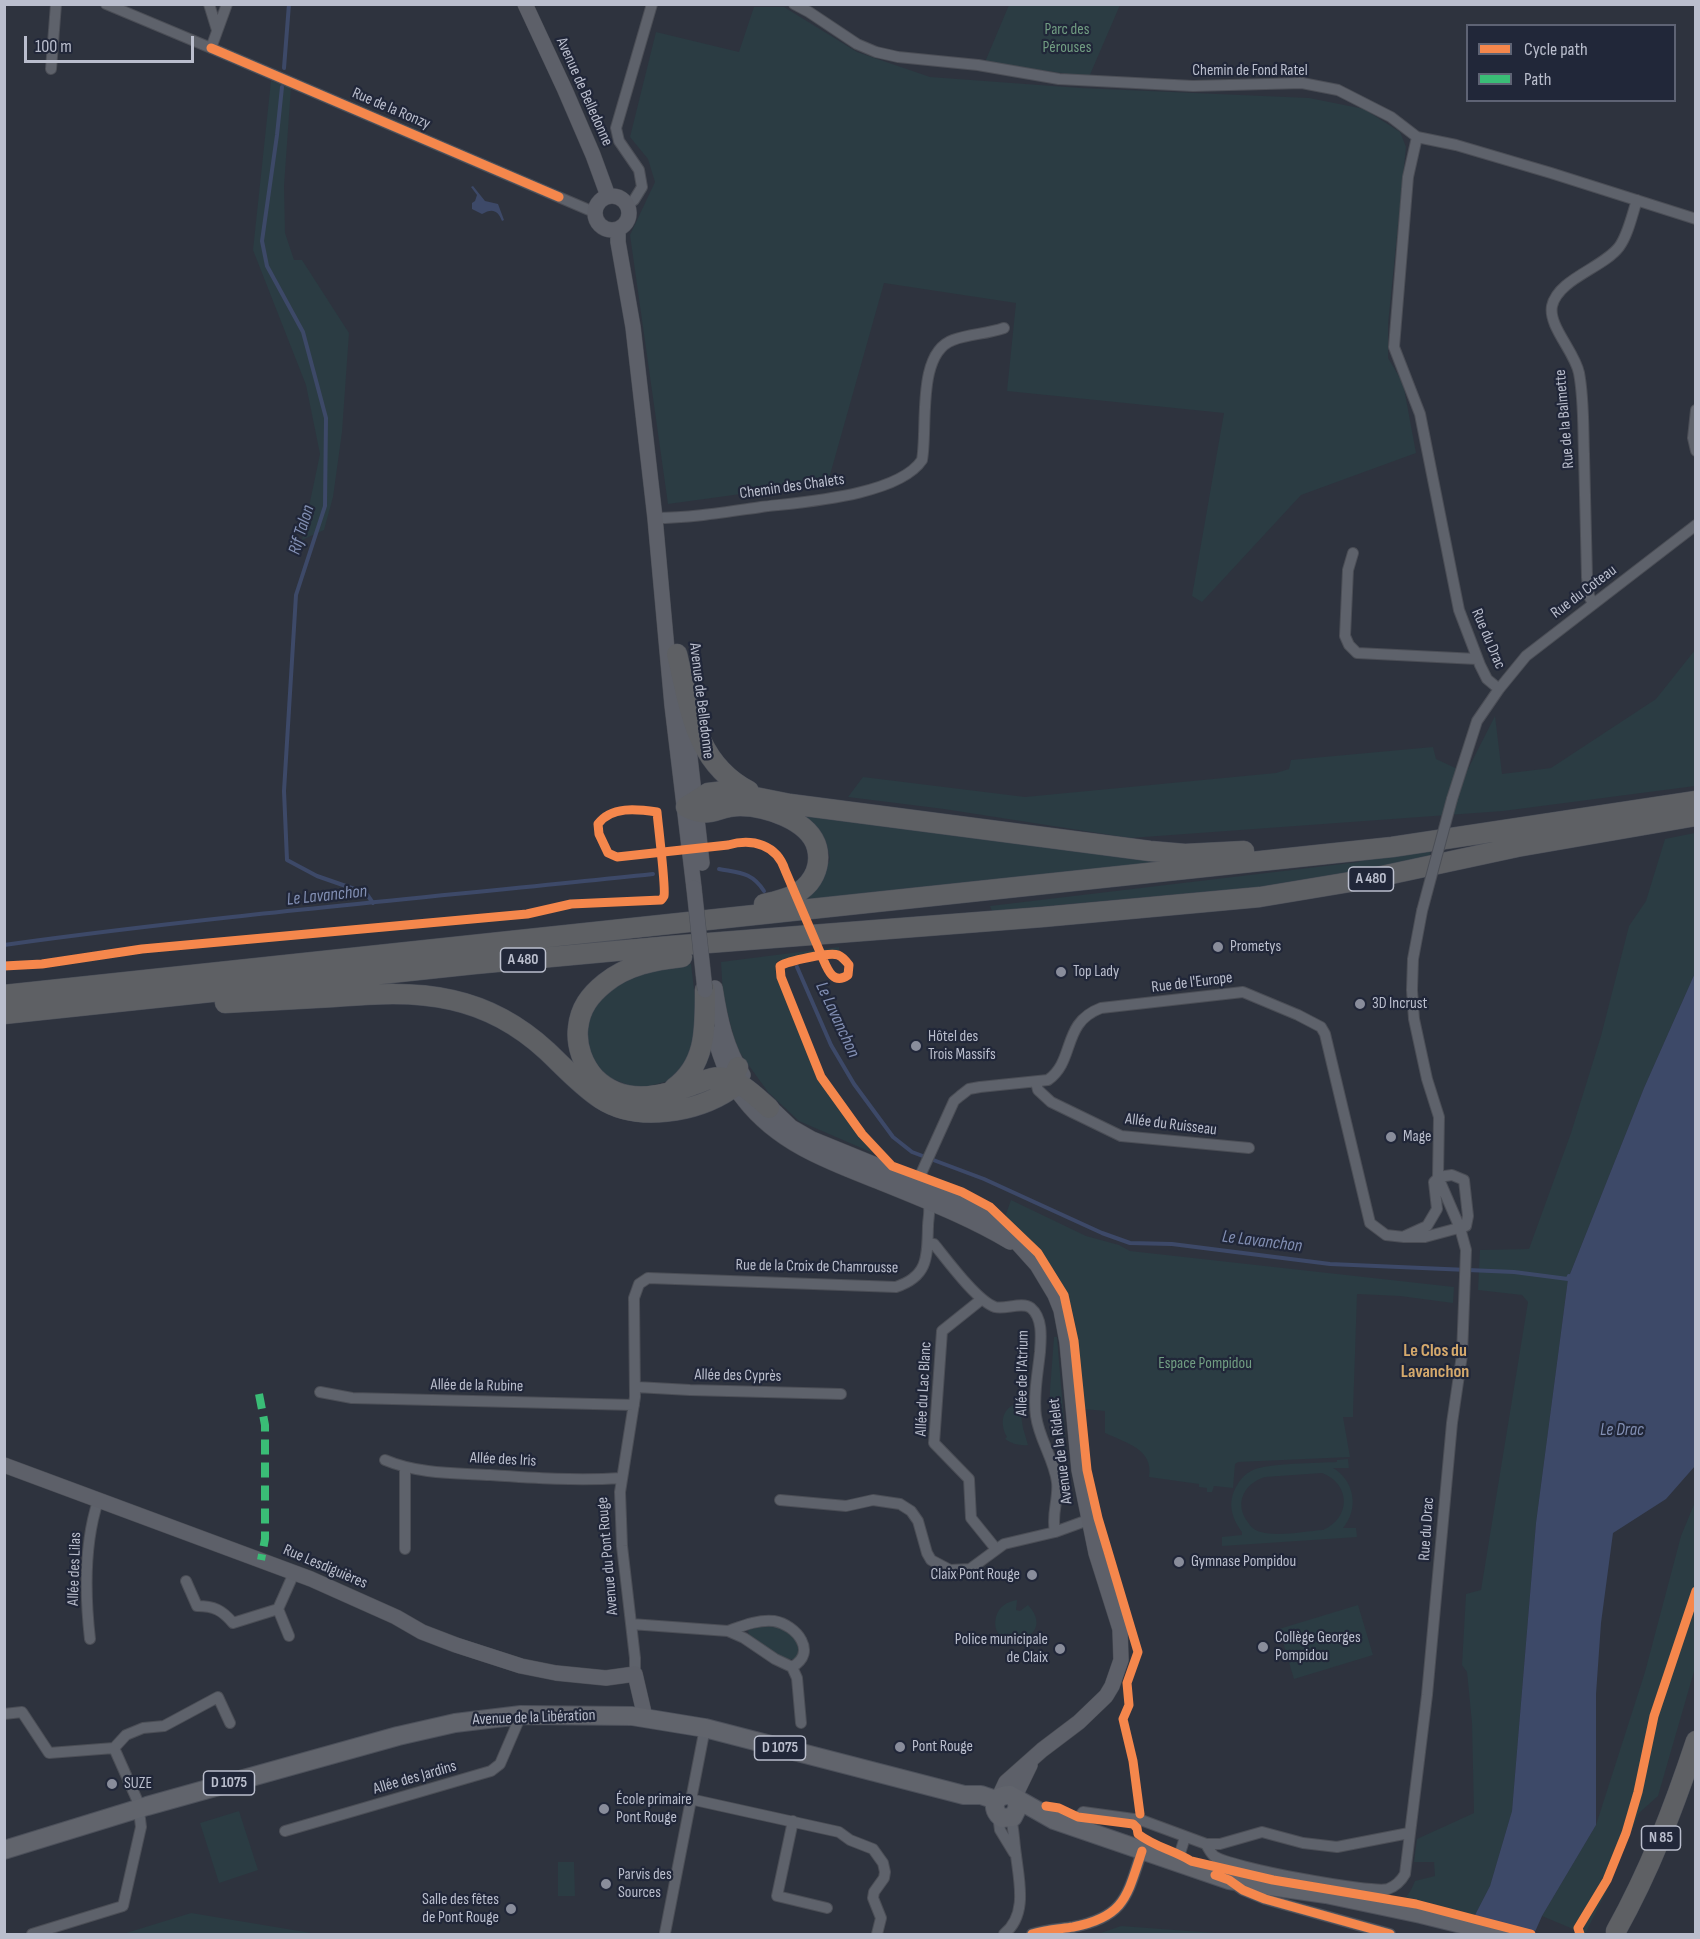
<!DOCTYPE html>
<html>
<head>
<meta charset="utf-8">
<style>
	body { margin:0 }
	#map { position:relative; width:1700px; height:1939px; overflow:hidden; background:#2e333e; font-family:"Sofia Sans Condensed",sans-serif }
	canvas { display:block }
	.frame { position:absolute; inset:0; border:6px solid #babecd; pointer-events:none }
	.legend { position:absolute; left:1466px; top:24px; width:210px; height:78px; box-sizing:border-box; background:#212739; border:2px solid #5e6374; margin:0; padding:8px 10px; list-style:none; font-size:18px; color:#babecd }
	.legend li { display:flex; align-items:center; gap:12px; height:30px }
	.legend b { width:30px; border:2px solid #5e6374 }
	.scale { position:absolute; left:24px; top:36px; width:170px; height:27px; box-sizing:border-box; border:3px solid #babecd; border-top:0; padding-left:8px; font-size:18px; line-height:21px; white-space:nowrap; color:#babecd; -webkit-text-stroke:4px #212739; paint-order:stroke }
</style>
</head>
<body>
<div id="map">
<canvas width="1700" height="1939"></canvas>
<div class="frame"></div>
<ul class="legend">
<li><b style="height:8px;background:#f5874c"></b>Cycle path</li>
<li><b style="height:8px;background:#3abd76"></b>Path</li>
</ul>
<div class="scale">100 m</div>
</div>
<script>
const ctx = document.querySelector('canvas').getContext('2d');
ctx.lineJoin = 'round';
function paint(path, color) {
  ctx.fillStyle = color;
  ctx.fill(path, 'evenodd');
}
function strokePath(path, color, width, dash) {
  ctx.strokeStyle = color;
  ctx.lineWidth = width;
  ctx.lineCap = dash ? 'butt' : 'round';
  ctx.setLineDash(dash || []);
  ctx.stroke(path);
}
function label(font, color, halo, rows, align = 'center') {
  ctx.font = font + ' "Sofia Sans Condensed",sans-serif';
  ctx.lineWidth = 4.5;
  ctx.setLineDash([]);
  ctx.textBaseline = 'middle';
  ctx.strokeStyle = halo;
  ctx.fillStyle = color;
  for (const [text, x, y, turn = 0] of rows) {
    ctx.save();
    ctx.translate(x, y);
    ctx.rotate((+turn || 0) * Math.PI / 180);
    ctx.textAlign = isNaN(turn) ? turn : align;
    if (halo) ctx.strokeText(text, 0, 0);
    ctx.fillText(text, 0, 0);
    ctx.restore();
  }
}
paint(new Path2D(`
	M1009 5H1120L1089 77 985 62Z
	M754 7H784L857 52 930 77 1080 88 1309 98 1364 109 1400 132 1406 147 1388 324V358L1403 383 1416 453 1301 495 1202 602 1192 596 1224 413 1007 391 1016 303 884 283 828 482 668 504 630 235 655 182 648 159 630 137 656 32 739 52Z
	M271 81 291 87 284 186 285 233 294 260H302L349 333 342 432 333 497 324 530 302 540 320 454 306 385 253 250Z
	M1695 650V786L1503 811 1130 838 944 809 848 797 863 777 1025 797 1276 773 1289 769 1291 760 1433 747 1436 759 1466 773 1495 716 1502 774 1551 768 1656 699Z
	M787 810 1152 857 1153 863 802 900 826 869 830 859 827 845 813 822Z
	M1695 833V973L1644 1088 1568 1279 1536 1523 1512 1811 1490 1886 1475 1915 1406 1897 1411 1890 1415 1881 1435 1876 1434 1862H1414L1417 1839 1474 1813 1472 1723 1467 1672 1462 1665 1466 1594 1481 1590 1528 1302 1522 1295 1478 1290 1480 1250 1529 1249 1571 1133 1601 1036 1629 926 1646 901 1665 839Z
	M1431 850 1429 859 1314 882 992 911 990 906 1359 862 1360 859Z
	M839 947V951L777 961 775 971 822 1080 873 1153 799 1121 768 1092 737 1049 723 996 721 962Z
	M691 964 698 1022 697 1050 668 1081 638 1089 608 1077 592 1059 585 1033 587 1016 605 993 635 974 663 966Z
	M1011 1200 1086 1236 1119 1245 1130 1251 1454 1287 1453 1303 1400 1296 1357 1294 1353 1412V1417H1343L1350 1457 1238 1462 1235 1464 1233 1488 1214 1486 1212 1492H1207V1488L1199 1487V1484L1149 1477C1154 1449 1126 1443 1105 1433V1411L1084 1409C1078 1373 1081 1334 1069 1300 1057 1265 1031 1241 1005 1217Z
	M1054 1337H1057L1067 1458H1065L1050 1422V1390Z
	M1019 1403 1023 1428 1028 1445C1020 1446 1012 1444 1005 1439L1007 1437C999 1423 1002 1407 1019 1403Z
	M1348 1459 1349 1468H1333C1355 1481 1359 1509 1343 1528H1356L1357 1537 1222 1546V1537L1242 1535V1532C1233 1520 1227 1505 1235 1489 1239 1481 1244 1474 1253 1470 1268 1463 1318 1463 1337 1462V1460ZM1322 1473C1351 1484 1351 1518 1323 1530 1306 1531 1278 1537 1261 1532 1255 1531 1250 1526 1247 1521 1234 1502 1245 1483 1265 1477Z
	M1695 1502V1668L1658 1796 1639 1813 1607 1890 1585 1934 1542 1916 1596 1825 1645 1672 1681 1536Z
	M1017 1600 1016 1610 1020 1611 1028 1605C1061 1641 987 1656 996 1617 999 1606 1007 1602 1017 1600Z
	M1358 1605 1373 1655 1294 1679 1279 1629Z
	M773 1624 794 1634C813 1683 763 1648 749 1635L748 1630 761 1625Z
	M239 1811 258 1870 219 1883 200 1823Z
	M558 1862H574L575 1896H558Z
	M191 1913 317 1934H123Z
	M1121 1926 1229 1934H1098Z`), '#2b3c43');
paint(new Path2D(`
	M473 186 485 201 498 204 504 220 502 221C498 210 492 208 482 214L472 209V203L475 201 477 195 471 187Z
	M1695 973V1466L1666 1499 1613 1533 1601 1623 1596 1694V1825L1542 1916 1534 1934H1472L1475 1915 1490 1886 1512 1811 1536 1523 1568 1279 1644 1088Z`), '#3d4968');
strokePath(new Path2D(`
	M284 68 289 4
	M282 87 277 135 262 241 267 266 303 332 326 418 325 506 296 595 284 791 287 860 317 876 366 893 373 903
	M719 869C740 873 752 872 764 891
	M4 945C220 915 437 897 653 874
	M797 967 831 1045 854 1084 893 1137 912 1152 984 1179 1102 1233 1130 1243 1172 1244 1330 1264 1514 1272 1568 1279 1569 1276`), '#3d4968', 4);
const street = new Path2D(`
	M106 4 211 48 589 210H595
	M209 4 217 30
	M794 4 809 12 857 44 876 52 898 57 978 65 1059 79 1193 86 1302 83 1338 90 1391 117 1417 137 1456 145 1551 173 1696 219
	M211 48 227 4
	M51 69 56 4
	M1417 137 1408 177 1394 347 1420 414 1459 610 1480 665 1487 679 1499 689
	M627 205 634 200 642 187 639 170 619 141 616 128 652 4
	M1696 410 1693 438 1696 451
	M655 518C691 518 726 512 761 507 801 502 898 496 922 460 928 428 916 353 953 340 969 334 987 334 1004 328
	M1353 553 1348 570 1345 636 1349 645 1357 653 1477 659
	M1593 603 1589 596 1587 577C1586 536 1585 495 1584 454 1583 428 1584 399 1579 373 1575 352 1548 326 1552 306 1558 279 1603 268 1619 247 1628 235 1632 215 1637 200
	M1452 799 1477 721 1499 689 1526 656 1696 525
	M1036 1082 1038 1090 1051 1102 1121 1136 1249 1148
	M1405 1236 1427 1226 1437 1209 1434 1182 1436 1180
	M928 1244H934C947 1260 977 1301 995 1307 1005 1310 1022 1301 1031 1308 1043 1318 1041 1338 1040 1352 1038 1372 1033 1396 1036 1416 1039 1439 1054 1459 1057 1482 1059 1499 1051 1514 1055 1532
	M982 1299 942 1331 934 1443 969 1479 971 1518 996 1549
	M636 1387 690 1390 841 1394
	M320 1392 352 1398 634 1405
	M385 1460C418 1474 455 1473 490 1475 533 1478 578 1481 621 1478
	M780 1500 846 1506 873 1500 900 1504 911 1511 918 1521 927 1553 931 1560 950 1570 970 1569 1004 1544 1055 1532 1088 1520
	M405 1549V1468
	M186 1581 197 1606C214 1606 222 1610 233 1623L278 1609 294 1573
	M278 1609 289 1636
	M631 1624 728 1631 744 1638 775 1659 792 1667C818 1653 797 1625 774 1621 759 1619 742 1626 728 1631
	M90 1639C85 1595 84 1544 98 1501
	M792 1667 797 1678 801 1723
	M635 1674V1658L622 1546 620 1492 635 1397 634 1298 639 1284 648 1278 896 1287C929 1276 927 1256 928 1226 928 1218 931 1210 928 1202 925 1192 919 1186 920 1176L954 1101 960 1096 969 1089 980 1087 1048 1080C1076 1060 1061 1023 1101 1008L1243 992 1298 1015 1321 1027 1325 1034 1370 1223 1386 1235 1404 1237H1425L1466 1226 1468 1216 1464 1180 1452 1175 1438 1177
	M4 1714 22 1712 49 1753 114 1748
	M114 1748 126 1735 143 1728 164 1726 218 1697 230 1723
	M690 1799 839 1832 850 1840 873 1849 883 1863 885 1872 884 1878 874 1892 873 1898 881 1918 877 1934
	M998 1816 1000 1830 1014 1853
	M793 1821 777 1896 827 1908
	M1073 1826 1083 1812 1141 1820 1206 1844H1220L1262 1832 1303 1843 1337 1847 1409 1833
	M285 1831 491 1771 500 1764 521 1715
	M1206 1844C1208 1848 1211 1853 1214 1856 1228 1867 1372 1894 1388 1889 1396 1886 1401 1881 1405 1874L1427 1695 1452 1423 1462 1355 1466 1250 1460 1228 1438 1177 1439 1117 1427 1079 1414 1019 1412 990 1413 959 1422 911
	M1177 1863 1185 1837
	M1236 1885 1243 1890 1265 1899 1390 1934
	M665 1933 705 1728
	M32 1934 123 1906 141 1827 138 1802 114 1748
	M1004 1934C1028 1915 1019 1881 1016 1855 1014 1842 1014 1830 1011 1818
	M1032 1934C1045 1930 1060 1929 1073 1927 1125 1917 1127 1896 1142 1851`);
const secondary = new Path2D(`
	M525 4 565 90 593 155 608 196
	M595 213a17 17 0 1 1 34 0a17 17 0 1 1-34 0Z
	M618 229V242L633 327 655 518 672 705 694 888
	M685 714 702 863
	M715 988C720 1020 726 1048 743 1075
	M714 1034C720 1057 729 1082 744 1100 779 1145 831 1163 882 1183 926 1201 970 1218 1010 1242
	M764 1101 791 1127 812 1139 959 1199 986 1213 1001 1225 1037 1265 1055 1295 1061 1310 1067 1342 1079 1470 1096 1553 1120 1629 1121 1660 1112 1686 1106 1696 1079 1722 1042 1750 1006 1782 999 1797
	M4 1465 311 1579 396 1617 422 1632 456 1645 521 1666 556 1673 606 1678 635 1674 645 1717
	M1014 1798 1030 1765`);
const primary = new Path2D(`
	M1016 1800 1018 1807 1013 1817 1002 1818C989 1809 995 1794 1010 1795L1054 1820 1229 1880 1326 1894 1421 1914 1502 1934
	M4 1850 147 1806 398 1736 455 1723 521 1715 632 1716 705 1728 964 1795H981L996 1800`);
const highway = new Path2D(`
	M677 654C690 708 695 763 749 791
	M686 807 708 793 725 791 790 804 1150 851 1185 854 1244 851
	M686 807C711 820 716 806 740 806 765 806 810 820 817 848 820 860 817 873 809 883 797 897 781 900 764 904
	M682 957C655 960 627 965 605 983 590 995 580 1008 578 1028 576 1046 583 1065 595 1078 623 1106 660 1097 693 1085 703 1082 713 1075 724 1078 742 1082 755 1096 769 1108
	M4 995 1392 847 1696 801
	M225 1003C261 1001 298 999 334 997 373 994 413 991 452 1000 488 1008 520 1026 547 1051 564 1067 581 1086 601 1099 638 1123 697 1112 731 1089L732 1081 738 1067
	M4 1014 475 964 670 946 1043 917 1260 897 1368 879 1517 847 1696 816
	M674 1088C707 1064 705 1027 705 990
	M1616 1931C1650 1870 1674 1807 1696 1741`);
strokePath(street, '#4b4e56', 12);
strokePath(secondary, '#4b4e56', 16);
strokePath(primary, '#4c505a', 20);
strokePath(highway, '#4b4f59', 21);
strokePath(street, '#5e626b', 10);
strokePath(secondary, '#5d6069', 15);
strokePath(primary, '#61646c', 18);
strokePath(highway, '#5e6064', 20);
const streetBridge = new Path2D(`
	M1422 911 1452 799`);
const secondaryBridge = new Path2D(`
	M694 888 705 990`);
strokePath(streetBridge, '#4b4e56', 12, []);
strokePath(secondaryBridge, '#4b4e56', 16, []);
strokePath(streetBridge, '#5e626b', 10);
strokePath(secondaryBridge, '#5d6069', 15);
strokePath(new Path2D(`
	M259 1394 265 1425V1539L261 1560`), '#3abd76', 8, [15, 8]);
strokePath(new Path2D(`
	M211 48 559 197
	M4 966 42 964 142 949 527 914 571 904 661 900C662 899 663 898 664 896 666 888 658 824 657 812 637 809 611 806 598 824L599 834 608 853 617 857 728 845C753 838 777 845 785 870L823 959C828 971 834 985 848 975L849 965C846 961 843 957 838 955 829 952 788 961 780 966L781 977 821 1077 862 1134 892 1166 962 1192 990 1207 1038 1253 1064 1295 1074 1341 1087 1470 1098 1518 1138 1652 1127 1683 1129 1705 1123 1719 1133 1761 1140 1814
	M1046 1806 1059 1808 1078 1817 1133 1824 1137 1828 1138 1834C1155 1847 1173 1850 1191 1861L1273 1880 1416 1904 1531 1934
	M1215 1875 1229 1880 1243 1890 1265 1899 1390 1934
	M1032 1934C1045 1930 1060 1929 1073 1927 1125 1917 1127 1896 1142 1851
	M1580 1934 1578 1928 1607 1880 1626 1833 1638 1792 1654 1716 1696 1591`), '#f5874c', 9);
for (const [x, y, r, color] of [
	[1218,947,6,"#898d9b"],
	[1061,972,6,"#898d9b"],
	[1360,1004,6,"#898d9b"],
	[916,1046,6,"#898d9b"],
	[1391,1137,6,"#898d9b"],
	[1179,1562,6,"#898d9b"],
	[1032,1575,6,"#898d9b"],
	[1263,1647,6,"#898d9b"],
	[1060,1649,6,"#898d9b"],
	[900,1747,6,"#898d9b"],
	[112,1784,6,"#898d9b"],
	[604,1809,6,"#898d9b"],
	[606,1884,6,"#898d9b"],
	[511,1909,6,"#898d9b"]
]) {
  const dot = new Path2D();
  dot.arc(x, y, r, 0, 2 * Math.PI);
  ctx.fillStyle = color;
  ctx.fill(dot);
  strokePath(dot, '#212739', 2);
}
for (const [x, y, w] of [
	[1371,879,45],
	[523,960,45],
	[780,1748,51],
	[229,1783,51],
	[1661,1838,39]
]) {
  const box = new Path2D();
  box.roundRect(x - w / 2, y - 12, w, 24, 4.5);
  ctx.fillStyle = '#212739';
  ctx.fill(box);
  strokePath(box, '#babecd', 1.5);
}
label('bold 15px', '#babecd', null, [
	["A 480",1371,879],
	["A 480",523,960],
	["D 1075",780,1748],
	["D 1075",229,1783],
	["N 85",1661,1838]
]);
label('16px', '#719d82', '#212739', [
	["Parc des",1067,30],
	["Pérouses",1067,48],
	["Espace Pompidou",1205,1364]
]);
label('16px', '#babecd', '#212739', [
	["Chemin de Fond Ratel",1250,71],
	["Avenue de Belledonne",584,92,66],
	["Rue de la Ronzy",391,109,23],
	["Rue de la Balmette",1565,419,-95],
	["Chemin des Chalets",792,487,-8],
	["Rue du Coteau",1584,592,-37],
	["Rue du Drac",1488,639,67],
	["Avenue de Belledonne",701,701,83],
	["Rue de l'Europe",1192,983,-7],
	["Allée du Ruisseau",1171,1125,7],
	["Rue de la Croix de Chamrousse",817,1267,1],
	["Allée de l'Atrium",1023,1373,-89],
	["Allée des Cyprès",738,1376,1],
	["Allée de la Rubine",477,1386,1],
	["Allée du Lac Blanc",924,1389,-87],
	["Avenue de la Ridelet",1061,1451,-97],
	["Allée des Iris",503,1460,3],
	["Rue du Drac",1427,1529,-86],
	["Avenue du Pont Rouge",608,1556,-95],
	["Rue Lesdiguières",325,1567,23],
	["Allée des Lilas",75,1569,-88],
	["Avenue de la Libération",534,1718,-2],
	["Allée des Jardins",415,1778,-16]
]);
label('16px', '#babecd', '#212739', [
	["Prometys",1230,947],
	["Top Lady",1073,972],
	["3D Incrust",1372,1004],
	["Hôtel des",928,1037],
	["Trois Massifs",928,1055],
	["Mage",1403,1137],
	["Gymnase Pompidou",1191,1562],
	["Claix Pont Rouge",1020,1575,"right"],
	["Collège Georges",1275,1638],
	["Pompidou",1275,1656],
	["Police municipale",1048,1640,"right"],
	["de Claix",1048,1658,"right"],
	["Pont Rouge",912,1747],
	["SUZE",124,1784],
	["École primaire",616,1800],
	["Pont Rouge",616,1818],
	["Parvis des",618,1875],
	["Sources",618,1893],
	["Salle des fêtes",499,1900,"right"],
	["de Pont Rouge",499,1918,"right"]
], 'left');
label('italic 18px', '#828fb3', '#212739', [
	["Rif Talon",302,530,-73],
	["Le Lavanchon",327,896,-6],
	["Le Lavanchon",837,1020,65],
	["Le Lavanchon",1262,1242,7],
	["Le Drac",1622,1430]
]);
label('bold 18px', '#d5a96c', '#212739', [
	["Le Clos du",1435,1351],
	["Lavanchon",1435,1372]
]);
</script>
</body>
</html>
